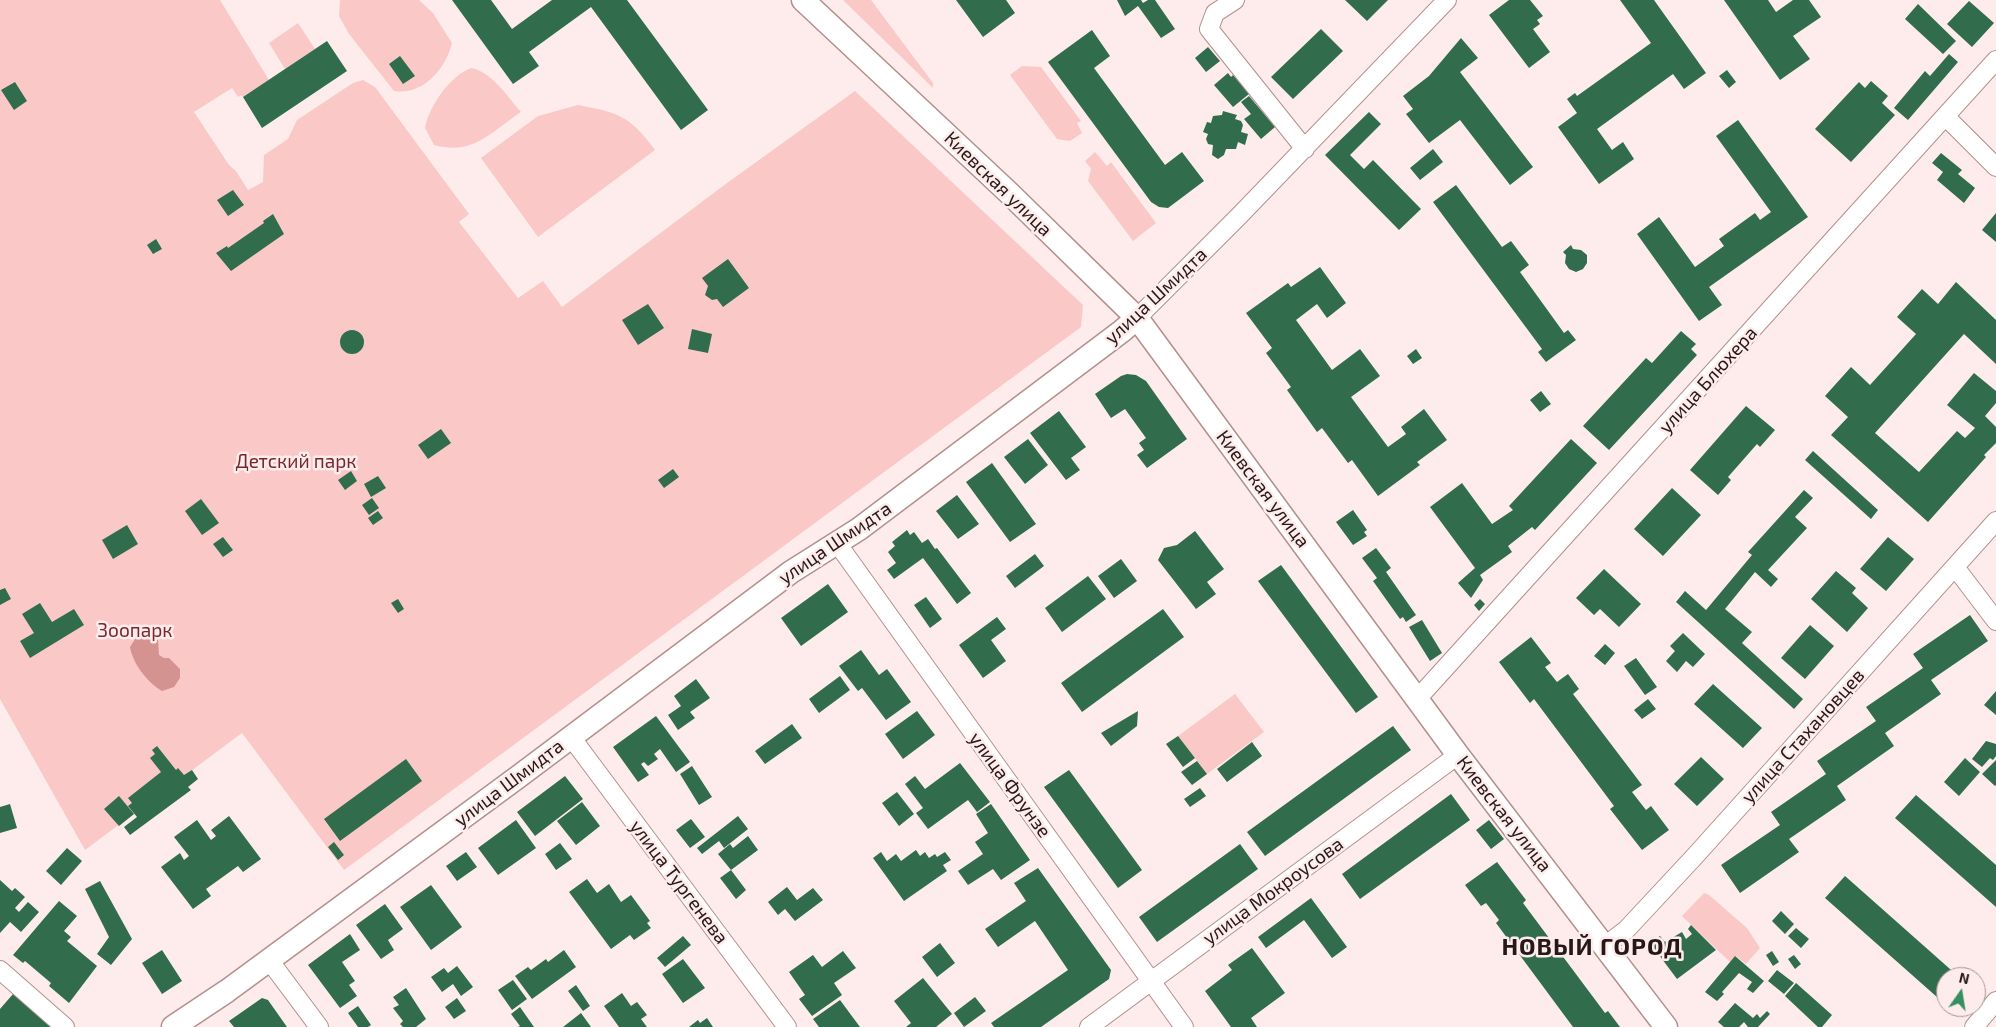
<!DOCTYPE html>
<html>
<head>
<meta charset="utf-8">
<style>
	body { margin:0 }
	#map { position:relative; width:1996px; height:1027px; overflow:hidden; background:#fdeceb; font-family:"Exo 2",sans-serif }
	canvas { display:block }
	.north { position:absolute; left:1936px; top:967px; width:50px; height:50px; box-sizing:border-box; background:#fdeceb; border:1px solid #a79797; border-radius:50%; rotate:13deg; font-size:14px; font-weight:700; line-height:20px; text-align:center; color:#261818 }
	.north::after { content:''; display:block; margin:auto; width:18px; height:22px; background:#378e62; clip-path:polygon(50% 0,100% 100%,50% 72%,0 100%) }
</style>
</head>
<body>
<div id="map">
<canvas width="1996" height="1027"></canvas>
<div class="north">N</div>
</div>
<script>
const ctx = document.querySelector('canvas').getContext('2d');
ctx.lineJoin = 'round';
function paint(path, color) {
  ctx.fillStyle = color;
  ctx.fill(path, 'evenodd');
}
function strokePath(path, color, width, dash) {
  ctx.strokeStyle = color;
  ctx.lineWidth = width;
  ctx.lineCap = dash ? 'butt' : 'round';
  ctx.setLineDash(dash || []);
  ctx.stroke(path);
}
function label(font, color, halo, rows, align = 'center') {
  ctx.font = font + ' "Exo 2",sans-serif';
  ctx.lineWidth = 5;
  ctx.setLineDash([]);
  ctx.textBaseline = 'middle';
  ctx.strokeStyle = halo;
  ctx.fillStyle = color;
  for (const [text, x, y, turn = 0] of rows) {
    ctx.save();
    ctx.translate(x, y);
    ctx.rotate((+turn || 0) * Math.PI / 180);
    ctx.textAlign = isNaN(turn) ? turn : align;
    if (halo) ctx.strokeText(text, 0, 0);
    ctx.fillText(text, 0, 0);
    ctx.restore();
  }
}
paint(new Path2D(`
	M0 0H220L269 80 243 97 241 95 238 97 232 88 194 112 229 165 236 171 248 190 263 182 264 155 288 139 297 120 353 83 363 80 375 87 469 214 459 222 518 298 543 281 562 307 727 183 855 91 1083 305 1081 327 344 870 242 733 85 850 0 699Z
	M340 0H419L433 13 452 43C446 69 422 96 394 91L349 34 339 16Z
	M843 0H871L933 83V88Z
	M298 23 315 49 285 69 269 43Z
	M1022 66 1041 67 1081 121 1077 123 1082 133 1070 141 1057 139 1010 75Z
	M471 68C491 71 508 97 521 112 491 132 473 156 434 145L425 128C429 106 450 76 471 68Z
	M578 105C619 113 629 115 655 150L538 237 481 158 538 116Z
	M1095 152 1107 166 1111 162 1156 223 1133 241 1088 181 1091 169 1085 161Z
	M1235 694 1264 732 1207 774 1178 736Z
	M1704 893 1709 895 1747 928 1760 948 1746 964 1736 956 1730 962 1682 916Z`), '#fac9c7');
paint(new Path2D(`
	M148 632 158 640 159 655 164 658H169L180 669V678L174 687 162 691C147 682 133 664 130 647L137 636Z`), '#d49291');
paint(new Path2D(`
	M452 0H491L512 29 552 0H627L708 110 681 130 591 7 529 52 539 66 513 84Z
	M956 0H1006L1015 13 983 37Z
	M1117 0H1141L1143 3 1148 0H1155L1175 29 1161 38 1138 6 1125 16Z
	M1345 0H1388L1367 21Z
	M1509 0H1530L1543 16 1537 20 1540 24 1533 29 1550 52 1529 68 1489 15Z
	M1620 0H1654L1706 73 1684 89 1673 74 1597 129 1612 150 1623 142 1634 159 1599 184 1558 127 1577 113 1567 99 1575 93 1577 96 1651 43Z
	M1724 0H1768L1776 12 1793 0H1809L1821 17 1793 36 1810 59 1780 80Z
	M1969 1 1994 23 1972 47 1947 24Z
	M1918 4 1956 41 1943 54 1905 19Z
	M1321 29 1343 51 1293 99 1271 77Z
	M1092 30 1110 56 1094 68 1165 165 1182 152 1204 181 1168 208 1159 207 1151 202 1048 62Z
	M1461 38 1478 58 1460 72 1533 167 1510 185 1460 120 1429 143 1406 114 1413 109 1403 96 1429 76Z
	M327 41 347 71 262 128 243 97Z
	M1208 47 1220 61 1206 72 1195 58Z
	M1949 54 1958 62 1908 120 1894 108 1925 71 1930 76Z
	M400 56 415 76 403 84 389 64Z
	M1727 70 1736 82 1729 88 1719 76Z
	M1228 73 1231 77 1233 75 1249 94 1233 107 1214 85Z
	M1871 81 1888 96 1882 103 1895 115 1851 162 1815 129 1859 82 1865 88Z
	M15 82 27 101 14 110 1 90Z
	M1249 96 1275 127 1261 139 1244 119 1251 114 1241 102Z
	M1223 111 1237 115 1235 119 1241 121 1243 125 1241 132 1248 134 1245 145 1238 142 1236 149H1226L1224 155 1218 159 1212 155 1213 145 1208 144 1206 139 1208 134 1203 132 1207 122 1211 123 1213 116 1222 115Z
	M1369 112 1381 124 1350 155 1364 169 1373 160 1421 209 1399 230 1325 155Z
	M1738 120 1808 217 1709 287 1722 305 1699 321 1637 234 1659 217 1695 267 1724 246 1719 239 1755 213 1760 220 1771 212 1716 136Z
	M1433 149 1443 162 1420 180 1410 168Z
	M1941 153 1962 170 1958 174 1975 188 1964 203 1937 180 1943 172 1932 163Z
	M1456 185 1502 247 1511 241 1529 265 1520 272 1564 333 1568 330 1576 340 1546 362 1538 352 1542 349 1433 202Z
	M233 190 244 205 228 216 217 200Z
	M1996 213V242L1982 230Z
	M273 214 284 234 231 271 216 253 227 246 228 248 264 223 263 221Z
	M156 239 162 249 153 254 147 245Z
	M1571 245 1573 249 1581 250 1587 255V263L1583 269 1576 272 1569 269 1565 263 1566 255 1563 252Z
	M728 259 749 288 723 307 717 299 712 300 705 295 708 286 702 278Z
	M1320 267 1346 303 1327 318 1317 304 1296 320 1332 370 1360 349 1380 376 1351 397 1388 447 1406 434 1401 427 1424 409 1447 440 1417 462 1420 465 1378 496 1352 460 1348 463 1322 428 1317 432 1287 390 1291 387 1266 353 1272 348 1246 313 1288 283 1291 287Z
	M1956 282 1996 320V364L1964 334 1875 433 1919 472 1957 431 1965 438 1975 428 1947 405 1974 373 1996 391V403L1985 416 1996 427V443L1984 455 1986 457 1928 522 1831 435 1848 417 1825 396 1851 367 1870 385 1916 334 1897 317 1922 289 1938 304Z
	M648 304 664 328 638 345 622 320Z
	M692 329 712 334 708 353 688 349Z
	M340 342a12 12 0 1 1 24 0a12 12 0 1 1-24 0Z
	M1681 331 1696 344 1691 349 1697 355 1609 450 1583 426 1646 358 1652 363Z
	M1416 349 1422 358 1413 364 1407 356Z
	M1127 374 1136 375 1146 381 1187 439 1147 468 1137 455 1144 450 1139 443 1146 438 1125 409 1111 418 1095 394 1121 376Z
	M1541 391 1551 404 1540 412 1530 400Z
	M1746 406 1775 430 1760 447 1757 444 1728 477 1731 480 1718 495 1690 470Z
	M1059 411 1086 447 1071 458 1080 470 1066 480 1030 433Z
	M441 429 451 443 428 459 418 445Z
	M1028 439 1048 465 1025 484 1004 457Z
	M1571 439 1597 463 1535 530 1532 527 1508 546 1512 552 1480 575 1483 580 1471 598 1458 583 1475 568 1430 507 1462 483 1492 524 1513 510 1509 506Z
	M1813 451 1878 510 1871 519 1805 460Z
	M992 463 1036 524 1010 542 966 482Z
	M673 469 679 477 664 488 658 480Z
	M351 471 357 481 345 490 338 480Z
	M378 476 386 488 371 497 364 484Z
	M1672 488 1701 515 1663 556 1634 529Z
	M1804 490 1813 498 1795 517 1807 528 1768 570 1778 579 1771 587 1755 572 1725 609 1752 632 1742 643 1803 699 1794 709 1676 602 1685 591 1706 610 1752 555 1748 552Z
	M957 495 979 524 958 539 936 511Z
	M372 498 379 508 369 515 362 505Z
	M201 499 219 523 202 535 185 511Z
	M1353 510 1367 530 1364 532 1367 536 1353 545 1336 522Z
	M378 511 383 518 373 525 368 518Z
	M127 525 138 544 113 559 102 540Z
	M907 530 910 535 914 532 922 543 928 539 935 549 937 548 971 593 957 604 923 558 894 579 887 570 896 563 888 552 895 546 892 542Z
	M1195 531 1224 569 1207 582 1216 594 1196 609 1158 560 1164 548 1177 545Z
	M223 537 233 550 223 557 213 544Z
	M1888 537 1914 559 1886 591 1860 569Z
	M1376 548 1391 568 1386 572 1416 615 1406 622 1403 617 1400 619 1373 581 1377 578 1362 558Z
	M1035 554 1044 566 1015 588 1006 576Z
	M1121 559 1137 581 1114 598 1098 576Z
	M1281 565 1378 697 1356 713 1258 581Z
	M1604 569 1641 604 1619 627 1600 609 1594 615 1576 598Z
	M1836 571 1856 588 1852 593 1868 608 1847 632 1811 599Z
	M1088 576 1106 599 1062 632 1045 608Z
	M828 584 848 612 801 646 781 618Z
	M5 588 11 599 0 605V590Z
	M926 597 942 619 930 628 914 605Z
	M398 599 404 609 398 613 391 603Z
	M1480 599 1485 604 1479 611 1474 605Z
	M40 603 52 622 74 609 84 625 30 658 20 641 34 633 22 614Z
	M1163 609 1184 637 1082 712 1061 683Z
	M1970 615 1988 641 1931 680 1941 694 1885 733 1894 746 1837 786 1846 800 1789 839 1799 852 1740 893 1721 865 1780 825 1771 812 1826 774 1817 761 1876 721 1866 707 1923 668 1913 654Z
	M997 617 1006 629 991 640 1006 661 983 678 959 645Z
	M1422 620 1442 653 1430 661 1409 627Z
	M1810 625 1834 646 1805 679 1781 658Z
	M1683 633 1705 654 1693 667 1686 661 1677 672 1666 661 1675 651 1670 646Z
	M1531 637 1551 663 1545 667 1557 682 1568 674 1579 689 1573 694 1642 785 1632 792 1646 810 1651 806 1669 830 1642 850 1610 809 1614 806 1534 699 1530 703 1499 662Z
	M1605 644 1615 653 1605 665 1594 656Z
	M861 650 879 675 887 669 911 702 886 720 862 688 858 691 839 666Z
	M1636 658 1657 687 1645 695 1624 666Z
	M840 676 850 690 819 713 809 699Z
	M696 679 710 698 690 712 695 718 678 730 668 715 681 706 674 696Z
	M1713 684 1762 728 1743 748 1694 704Z
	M1996 691V715L1984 705Z
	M1648 699 1656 709 1642 719 1634 710Z
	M917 711 935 735 903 759 885 734Z
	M1138 711 1137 726 1111 746 1101 733Z
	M656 716 690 762 676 772 660 749 654 754 658 759 648 766 644 762 641 764 649 775 638 782 613 747Z
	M792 724 802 738 765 764 755 751Z
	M1393 726 1411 750 1265 856 1247 832Z
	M1178 736 1195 758 1183 767 1166 744Z
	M1986 741 1996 744V756L1993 760 1990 758 1982 767 1972 759Z
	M1252 742 1262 756 1227 782 1217 769Z
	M157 746 176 770 178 768 184 775 192 770 198 779 188 787 191 790 130 835 124 827 137 817 128 806 132 803 128 798 161 772 150 758 155 754 152 750Z
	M1701 757 1724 779 1697 806 1674 784Z
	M1965 758 1980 772 1959 796 1944 782Z
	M406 759 422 781 340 841 324 819Z
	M1996 760V785L1995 786 1982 774Z
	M1197 761 1207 774 1192 785 1181 772Z
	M960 763 990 802 977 812 968 800 928 829 916 813 923 808 905 784 915 776 925 789Z
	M692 766 712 797 699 805 680 774Z
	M1069 770 1142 870 1118 888 1044 787Z
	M565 776 583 799 535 836 517 812Z
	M1200 788 1206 796 1190 807 1184 799Z
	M897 792 914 814 899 826 882 803Z
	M1451 794 1470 820 1360 899 1342 874Z
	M1916 795 1996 865V907L1895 818Z
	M119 796 134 814 119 826 104 809Z
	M582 802 600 826 576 845 557 821Z
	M10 804 17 828 0 833V807Z
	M991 804 1030 860 1001 880 993 869 968 885 958 871 983 854 975 842 988 833 976 814Z
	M229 816 261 859 243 872 238 866 206 889 211 896 193 909 161 867 180 853 184 860 189 856 174 837 197 820 211 840 216 836 211 830Z
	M738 816 748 829 724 848 719 841 702 854 697 848Z
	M691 819 705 837 690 848 676 830Z
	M516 820 536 848 498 875 478 848Z
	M1489 820 1504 839 1491 849 1476 830Z
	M748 836 758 850 731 870 746 890 736 899 720 878 731 870 718 854 730 844 733 848Z
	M334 842 344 855 338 860 328 847Z
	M560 843 572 859 556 870 545 854Z
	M1240 844 1258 869 1157 942 1139 917Z
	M67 848 82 861 61 885 46 871Z
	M916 850 920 856 925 852 929 858 935 854 937 857 945 852 951 860 943 865 947 871 904 901 873 858 881 852 887 861 896 854 901 861Z
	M466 852 477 867 457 881 446 866Z
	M1497 862 1526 900 1523 903 1605 1013 1608 1011 1620 1027H1573L1496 923 1499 920 1486 903 1481 906 1465 885Z
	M1038 868 1111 970 1109 979 1041 1027H994L991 1023 1068 970 1035 921 998 947 985 929 1026 901 1014 883Z
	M1845 876 1959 977H1946V1005L1825 898Z
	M587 879 597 893 609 884 621 902 631 895 650 921 647 923 651 928 634 940 630 935 611 949 569 892Z
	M0 880 12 891 15 888 25 897 15 908 19 912 28 902 39 912 21 932 10 922 0 933Z
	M100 881 132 939 111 965 97 954 109 937 85 889Z
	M431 885 462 927 431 950 400 907Z
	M787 887 797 900 813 888 823 900 795 921 785 909 778 915 768 902Z
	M1311 898 1347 947 1332 958 1304 920 1266 948 1258 937Z
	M59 901 77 916 64 931 71 937 67 941 97 966 69 1003 49 986 51 983 25 961 23 963 13 955Z
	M385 904 403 929 388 940 394 950 381 959 356 925Z
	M1781 911 1794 924 1785 934 1772 921Z
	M1691 925 1716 950 1677 979 1650 943 1660 936 1665 942 1682 932 1686 939 1692 934 1688 929Z
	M1796 928 1809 939 1801 948 1788 936Z
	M350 934 360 950 342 962 355 981 349 985 357 996 340 1008 308 965Z
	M683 936 691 945 665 967 657 958Z
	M940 943 955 963 937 977 922 957Z
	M1252 948 1285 993 1251 1018 1257 1027H1231L1205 991 1232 970 1228 965Z
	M162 950 182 981 162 994 142 963Z
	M564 950 576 967 532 999 515 976 528 967 531 970 546 959 548 962Z
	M843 951 856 968 834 983 842 995 812 1016 799 999 805 995 789 972 813 955 822 967Z
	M1772 951 1779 962 1773 966 1766 955Z
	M1794 955 1801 964 1795 969 1788 959Z
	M1735 956 1764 981 1753 993 1747 989 1752 982 1739 973 1722 992 1724 994 1717 1001 1705 992Z
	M683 959 705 988 683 1003 662 974Z
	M457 966 473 987 461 996 453 984 442 992 431 977 444 968 448 973Z
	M1777 970 1794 983 1784 994 1768 981Z
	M923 978 952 1014 936 1027H906L911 1023 894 1001Z
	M513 980 527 999 512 1010 498 990Z
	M1796 983 1832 1015 1822 1027H1818L1785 996Z
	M576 985 590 1006 583 1011 568 991Z
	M406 988 426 1019 416 1027H403L400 1024 403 1021 393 1008 399 1005 393 997Z
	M622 993 631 1006 637 1002 647 1015 641 1019 647 1027H619L604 1006Z
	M13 994 54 1027H0V1009Z
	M975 997 986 1011 964 1027 954 1013Z
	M262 998 268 1000 287 1027H234L229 1021Z
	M457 998 466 1011 454 1019 445 1007Z
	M840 1000 860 1027H819L813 1019Z
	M1735 1003 1753 1018 1757 1014 1760 1018 1767 1011 1770 1014 1758 1027H1748L1744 1022 1739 1027H1724L1718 1022Z
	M358 1006 371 1025 368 1027H358L348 1013Z
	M520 1007 534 1027H518L520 1026 511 1014Z
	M581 1013 591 1027H563Z
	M707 1018 713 1027H689L698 1020 700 1023Z`), '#316c4d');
const minor = new Path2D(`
	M1235 0 1215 13 1209 29 1305 149
	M1945 116 1996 167
	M1137 318 1240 215 1447 0
	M837 543 1184 1027
	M1955 567 1996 621
	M1418 698 1996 60
	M571 737 787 1027
	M1605 946 1626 930 1695 856 1996 521
	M269 960 319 1027
	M0 970 65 1027
	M1089 1027 1458 755
	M1974 1027 1996 1001`);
const major = new Path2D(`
	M803 0 1008 192 1137 318 1458 755 1666 1027
	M173 1027 227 991 518 777 791 572 859 529 1122 331 1137 318`);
strokePath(minor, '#b48f8e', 20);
strokePath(major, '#b48f8e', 25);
strokePath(minor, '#fff', 18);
strokePath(major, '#fff', 22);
label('19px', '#261818', '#fdeceb', [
	["Киевская улица",998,184,44],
	["улица Шмидта",1156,296,-43],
	["улица Блюхера",1708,380,-48],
	["Киевская улица",1263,489,53],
	["улица Шмидта",835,543,-34],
	["улица Стахановцев",1803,736,-48],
	["улица Шмидта",509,783,-37],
	["улица Фрунзе",1010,785,54],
	["Киевская улица",1504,814,52],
	["улица Тургенева",679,882,53],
	["улица Мокроусова",1273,891,-36]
]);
label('19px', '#78282d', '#fdeceb', [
	["Детский парк",296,462],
	["Зоопарк",135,631]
]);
ctx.letterSpacing = '1px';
label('bold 24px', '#261818', '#fdeceb', [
	["НОВЫЙ ГОРОД",1592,947]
]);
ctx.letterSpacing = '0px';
</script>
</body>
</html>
